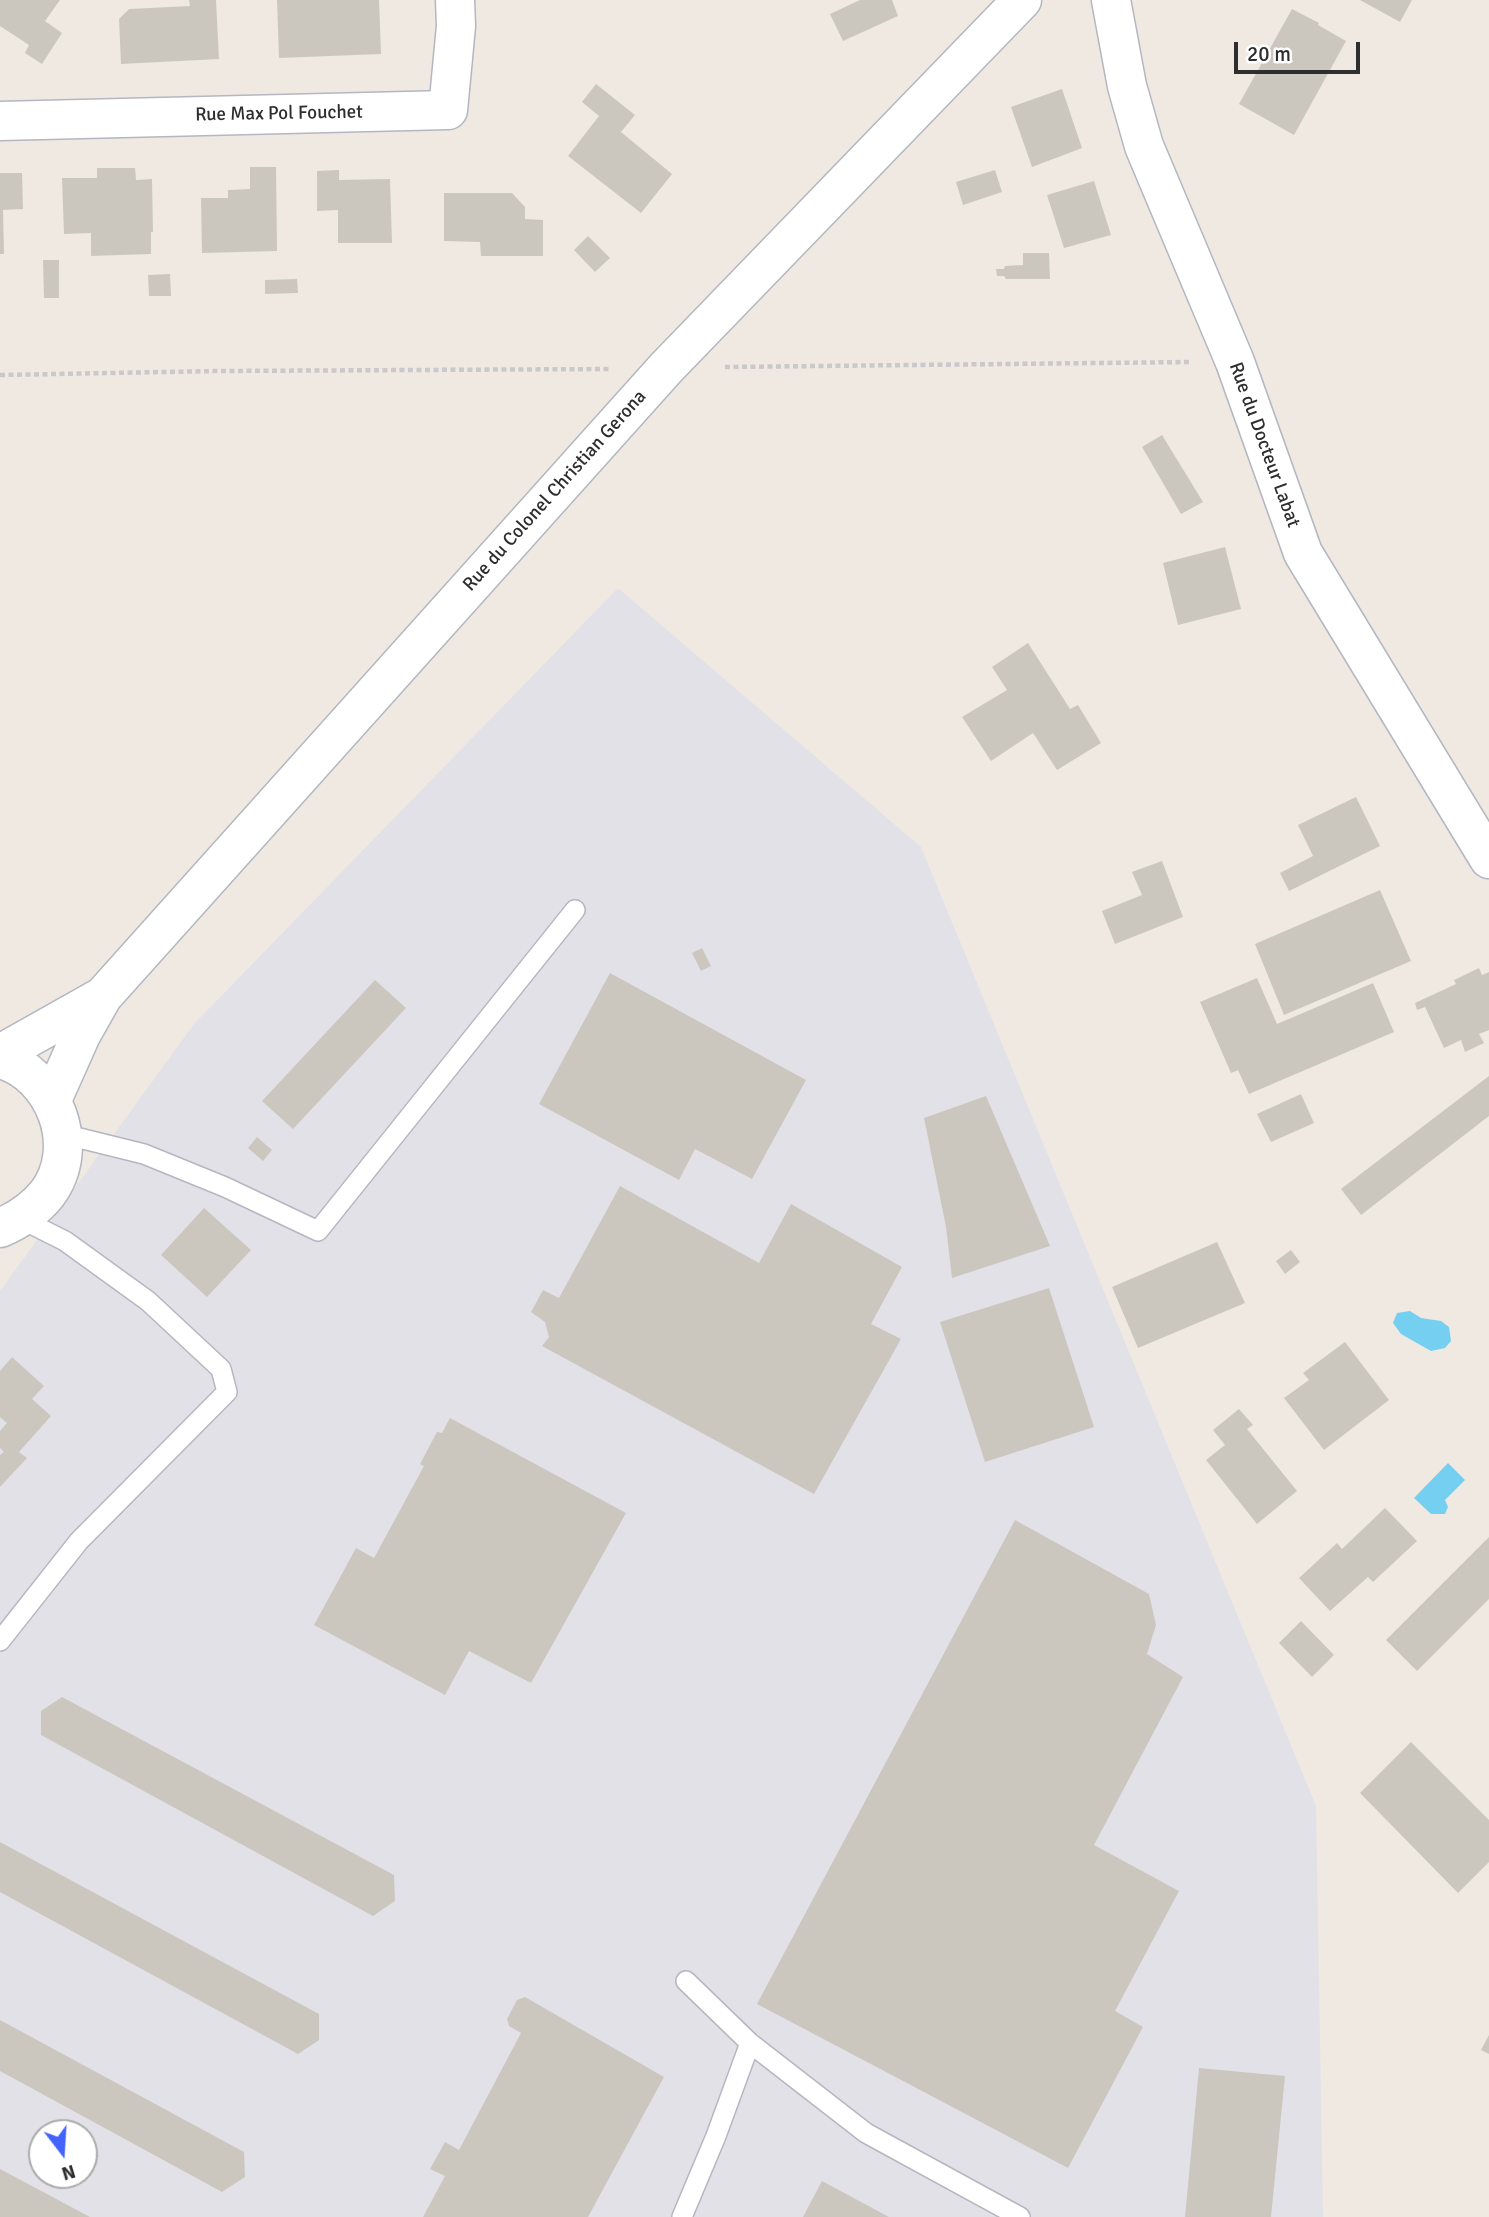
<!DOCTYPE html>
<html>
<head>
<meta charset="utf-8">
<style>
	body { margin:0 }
	#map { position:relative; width:1489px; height:2217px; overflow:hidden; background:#efe9e1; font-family:Signika,sans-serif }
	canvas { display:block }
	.north { position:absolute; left:28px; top:2119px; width:70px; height:70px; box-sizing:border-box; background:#fff; border:2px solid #ababab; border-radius:50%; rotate:163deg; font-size:19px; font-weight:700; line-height:28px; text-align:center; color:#2e2e2e }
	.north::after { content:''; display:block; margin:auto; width:24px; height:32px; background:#4264fb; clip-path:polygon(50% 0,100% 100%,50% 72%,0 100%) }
	.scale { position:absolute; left:1234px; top:42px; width:126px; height:32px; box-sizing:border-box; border:4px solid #2e2e2e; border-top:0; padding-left:9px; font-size:21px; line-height:24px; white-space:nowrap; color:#2e2e2e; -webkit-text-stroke:5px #fff; paint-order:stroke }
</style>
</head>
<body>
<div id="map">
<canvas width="1489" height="2217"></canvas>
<div class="north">N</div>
<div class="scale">20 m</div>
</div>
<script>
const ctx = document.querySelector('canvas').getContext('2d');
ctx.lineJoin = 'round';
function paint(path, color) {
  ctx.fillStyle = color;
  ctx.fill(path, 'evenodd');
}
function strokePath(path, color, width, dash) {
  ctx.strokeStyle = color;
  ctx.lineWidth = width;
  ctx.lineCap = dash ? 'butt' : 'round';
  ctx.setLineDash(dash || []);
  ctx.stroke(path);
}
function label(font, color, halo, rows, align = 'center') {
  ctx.font = font + ' Signika,sans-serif';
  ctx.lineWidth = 5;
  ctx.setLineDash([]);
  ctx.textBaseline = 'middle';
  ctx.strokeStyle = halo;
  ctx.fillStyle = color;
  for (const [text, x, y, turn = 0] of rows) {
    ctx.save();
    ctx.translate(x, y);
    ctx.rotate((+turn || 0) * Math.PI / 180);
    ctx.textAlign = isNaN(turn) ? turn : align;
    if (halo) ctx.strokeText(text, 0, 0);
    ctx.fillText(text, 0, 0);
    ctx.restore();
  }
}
paint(new Path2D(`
	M618 588 921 847 1316 1806 1323 2217H0V1291L194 1024ZM42 2133H84V2175H42Z`), '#e3e1e8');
paint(new Path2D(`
	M1410 1311 1421 1318 1441 1321 1449 1327 1451 1341 1445 1348 1431 1351 1401 1334 1393 1323 1397 1313Z
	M1448 1463 1465 1480 1445 1500 1448 1507 1445 1514H1431L1414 1498Z`), '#75cff0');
paint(new Path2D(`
	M0 0H60L45 21 62 33 42 64 25 53 29 45 0 26Z
	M189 0H216L219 59 121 64 119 19 129 9 190 6Z
	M277 0H379L381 54 279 58Z
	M860 0H892L898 16 843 41 830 14Z
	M1360 0H1412L1400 22Z
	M1292 9 1319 23 1318 25 1346 41 1294 135 1239 104Z
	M596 84 635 115 621 132 672 174 641 213 568 156 599 116 582 102Z
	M1062 89 1082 148 1032 167 1011 107Z
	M250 167H276L277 251 202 253 201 198H228V190L250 189Z
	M97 168H135L136 180 152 179 153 232H151V254L91 256V233L64 234 62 178H97Z
	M339 170V180L390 179 392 243H338V210L317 211V171Z
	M995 170 1002 192 963 205 956 182Z
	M0 173H22L23 209 3 210 4 254H0Z
	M1094 181 1111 235 1064 248 1047 195Z
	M444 193H512L525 207V219L543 220V256H481L480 242 444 241Z
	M588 236 610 258 595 272 574 250Z
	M1023 253H1049L1050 279H1006L1004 276H997L996 269H1004L1005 266 1023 265Z
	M43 260H59V298H44Z
	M170 274 171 296H149L148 275Z
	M297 279 298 293 265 294V280Z
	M1162 435 1203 502 1181 514 1142 447Z
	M1225 547 1241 609 1178 625 1163 563Z
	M1028 643 1070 709 1078 705 1101 743 1057 770 1033 733 991 761 962 717 1007 690 992 667Z
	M1356 797 1380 846 1289 891 1280 873 1313 856 1298 825Z
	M1162 861 1183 917 1115 944 1102 911 1142 895 1132 872Z
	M1380 890 1411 961 1284 1015 1255 944Z
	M702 948 711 966 701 971 692 953Z
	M1479 968 1482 975 1489 972V1030L1479 1034 1484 1043 1465 1052 1461 1040 1444 1048 1425 1007 1417 1010 1415 1003 1456 984 1454 980Z
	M610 973 806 1080 752 1179 695 1149 679 1180 539 1104Z
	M1257 978 1277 1024 1373 983 1394 1032 1249 1094 1238 1070 1231 1073 1200 1002Z
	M375 980 406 1008 293 1129 262 1101Z
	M1489 1076V1116L1361 1215 1341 1189Z
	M1301 1094 1314 1123 1271 1142 1257 1114Z
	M986 1096 1050 1246 952 1278 946 1227 924 1118Z
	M257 1137 272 1150 263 1161 248 1148Z
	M620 1186 759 1263 791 1204 902 1267 871 1324 901 1339 814 1494 542 1346 549 1337 545 1322 531 1312 543 1290 559 1298Z
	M204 1208 251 1250 207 1297 161 1255Z
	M1217 1242 1245 1303 1138 1348 1112 1287Z
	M1291 1250 1300 1262 1285 1274 1276 1261Z
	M1049 1288 1094 1427 985 1462 940 1322Z
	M1345 1342 1389 1400 1324 1450 1284 1398 1309 1380 1303 1373Z
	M12 1357 44 1386 32 1399 51 1416 19 1452 27 1458 0 1487V1455L4 1452 0 1448V1431L7 1423 0 1417V1371Z
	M1239 1409 1253 1425 1247 1429 1297 1491 1257 1524 1206 1460 1225 1445 1213 1430Z
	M450 1418 626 1513 531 1683 469 1651 445 1695 314 1625 356 1548 374 1558 424 1466 420 1464 437 1432 442 1433Z
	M1385 1508 1417 1541 1373 1582 1368 1577 1330 1611 1299 1578 1337 1543 1342 1549Z
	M1015 1520 1149 1594 1156 1625 1147 1654 1183 1677 1094 1845 1179 1891 1115 2011 1143 2027 1068 2168 757 2004Z
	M1489 1537V1599L1417 1671 1386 1640Z
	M1301 1621 1334 1655 1312 1677 1279 1643Z
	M62 1697 394 1875 395 1901 373 1916 41 1735V1711Z
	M1411 1742 1489 1820V1862L1458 1893 1360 1793Z
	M0 1842 319 2014V2040L298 2054 0 1892Z
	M525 1997 664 2077 588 2217H423L445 2176 430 2169 445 2142 459 2150 521 2033 509 2026 507 2019 517 2000Z
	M0 2020 244 2152 245 2177 222 2192 0 2071Z
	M1489 2035V2054L1481 2050Z
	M1199 2068 1285 2076 1271 2217H1185Z
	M0 2169 90 2217H0Z
	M822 2181 889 2217H803Z`), '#cbc7bf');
const lane = new Path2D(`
	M63 1134 144 1154 225 1187 318 1231 575 910
	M0 1641 79 1541 227 1392 221 1369 148 1301 65 1241 19 1218
	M750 2043 866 2133 1020 2217
	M682 2217 716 2136 750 2043 686 1981`);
const street = new Path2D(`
	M1111 0 1127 86 1144 146 1235 362 1303 553 1489 859
	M0 121 448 110 456 26 455 0`);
const secondary = new Path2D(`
	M0 1054 103 996
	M0 1059C54 1073 83 1147 47 1194 34 1210 19 1220 0 1228
	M52 1100 81 1035 103 996 666 368 1022 0`);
strokePath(lane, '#b4b7c1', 22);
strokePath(street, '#b4b7c1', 41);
strokePath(secondary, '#b4b7c1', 41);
strokePath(new Path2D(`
	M725 367 1192 362
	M0 375 219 371 611 369`), '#c9c9c9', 4.5, [5, 3.5]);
strokePath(lane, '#fff', 19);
strokePath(street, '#fff', 38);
strokePath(secondary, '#fff', 38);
label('19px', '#2e2e2e', '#fff', [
	["Rue Max Pol Fouchet",279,114,-1],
	["Rue du Docteur Labat",1264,445,70],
	["Rue du Colonel Christian Gerona",555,491,-48]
]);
</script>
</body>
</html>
